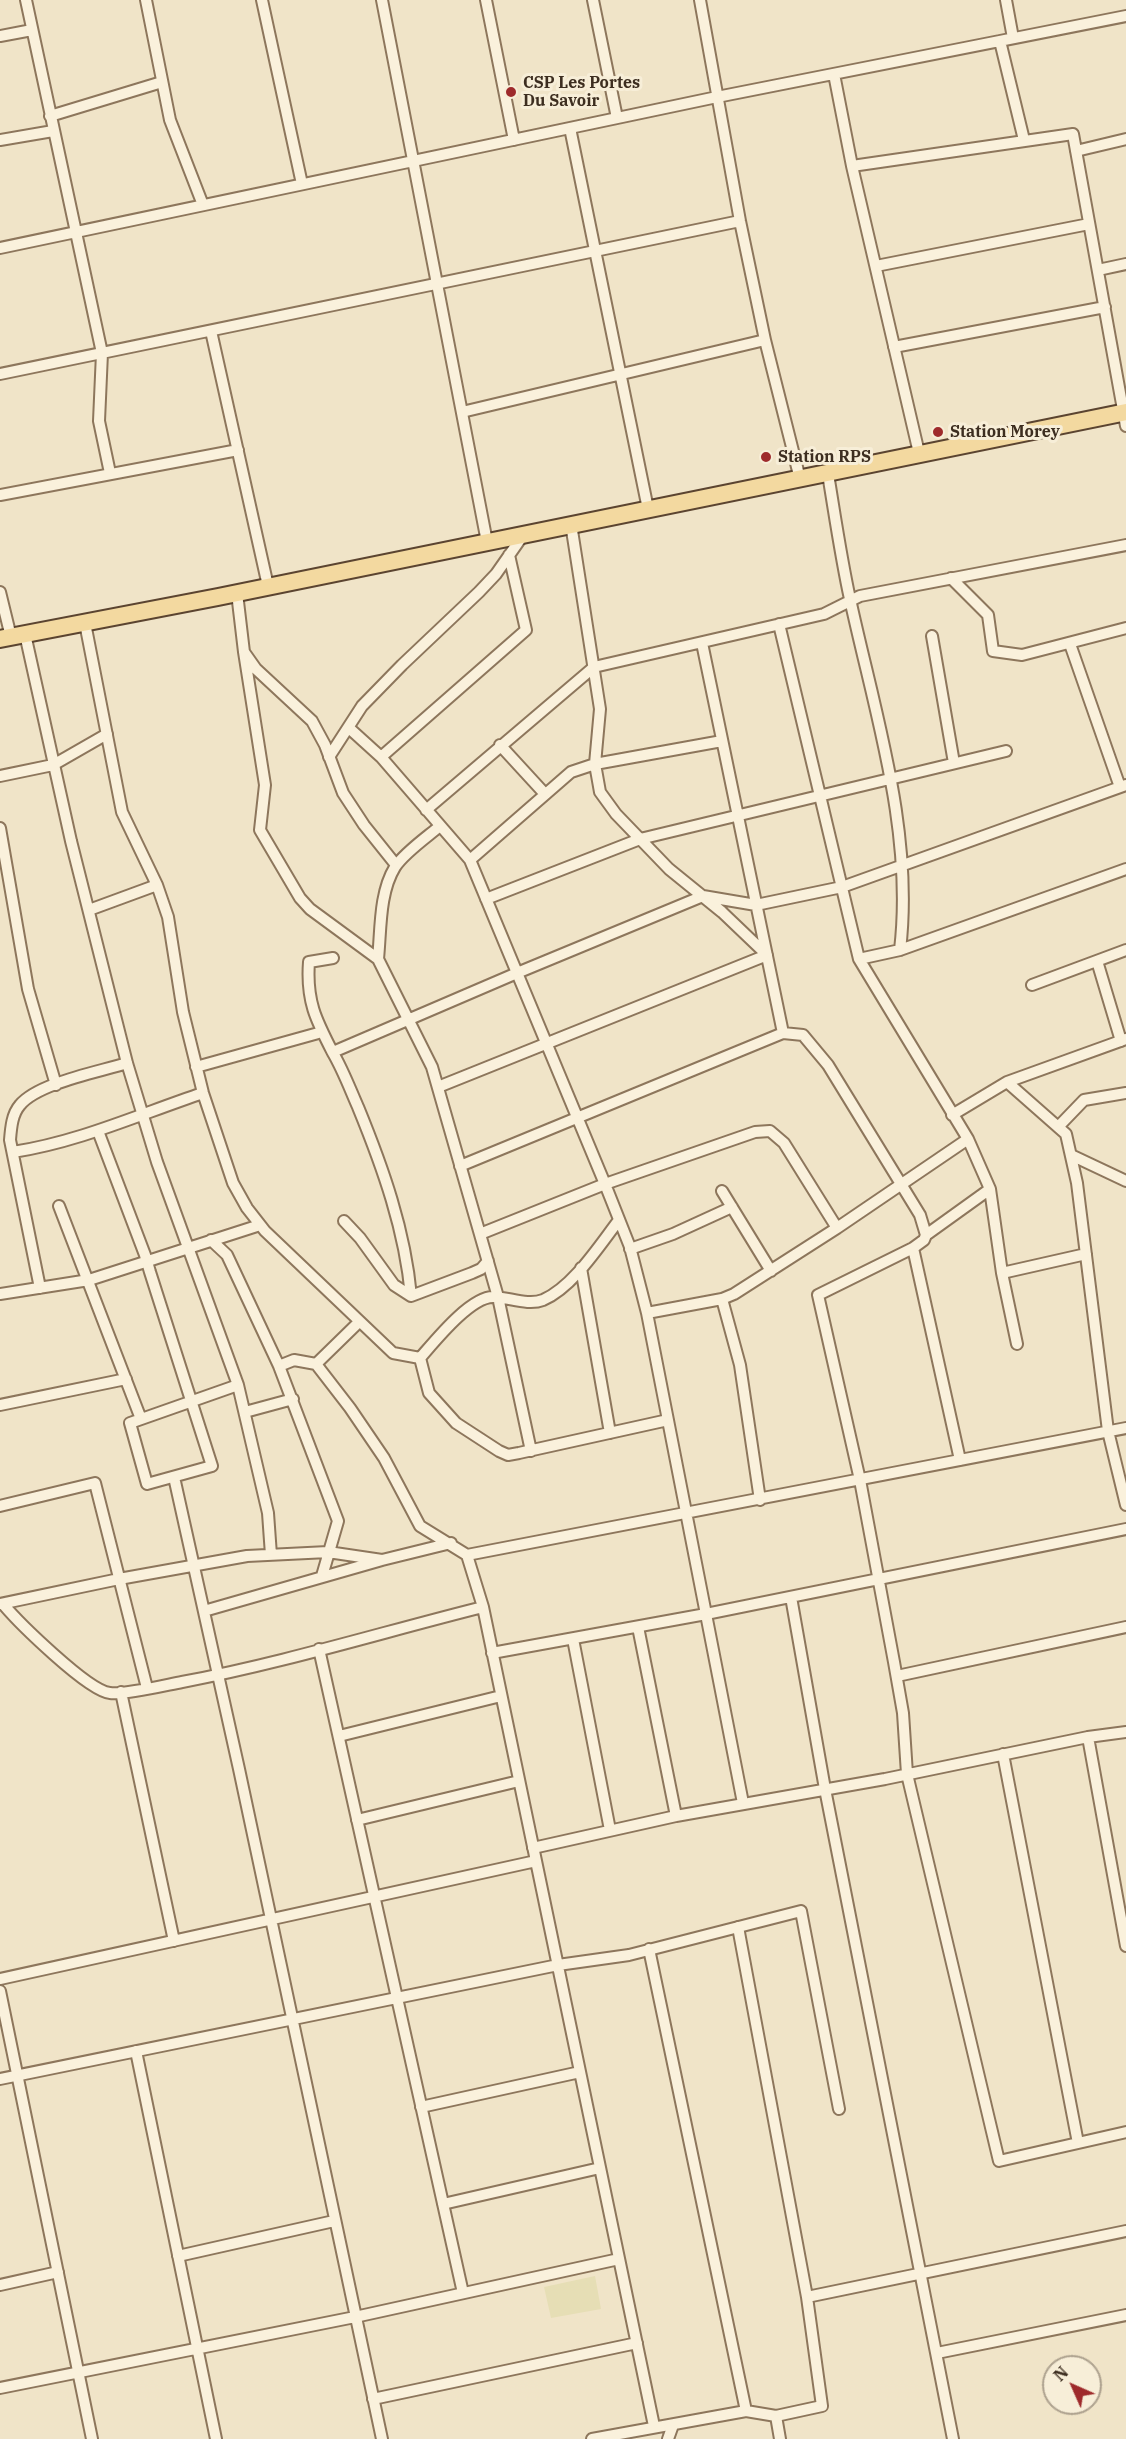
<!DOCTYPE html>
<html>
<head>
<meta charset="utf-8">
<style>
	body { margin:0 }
	#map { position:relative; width:1126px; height:2439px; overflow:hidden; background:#f0e4c8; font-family:"IBM Plex Serif",serif }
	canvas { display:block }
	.north { position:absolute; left:1042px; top:2355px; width:60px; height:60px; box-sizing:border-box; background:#f7eed8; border:2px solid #ada18e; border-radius:50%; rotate:315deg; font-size:16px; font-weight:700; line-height:24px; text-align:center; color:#3d2e20 }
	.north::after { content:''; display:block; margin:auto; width:21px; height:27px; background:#9e2a2b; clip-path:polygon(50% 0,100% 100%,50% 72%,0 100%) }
</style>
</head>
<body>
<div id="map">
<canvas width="1126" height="2439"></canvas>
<div class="north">N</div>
</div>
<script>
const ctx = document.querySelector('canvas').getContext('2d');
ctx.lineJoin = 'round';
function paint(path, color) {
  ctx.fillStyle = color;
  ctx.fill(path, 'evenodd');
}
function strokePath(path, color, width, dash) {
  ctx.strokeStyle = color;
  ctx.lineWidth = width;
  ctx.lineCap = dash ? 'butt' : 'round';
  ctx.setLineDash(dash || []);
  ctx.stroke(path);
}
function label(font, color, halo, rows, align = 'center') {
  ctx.font = font + ' "IBM Plex Serif",serif';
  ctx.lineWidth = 6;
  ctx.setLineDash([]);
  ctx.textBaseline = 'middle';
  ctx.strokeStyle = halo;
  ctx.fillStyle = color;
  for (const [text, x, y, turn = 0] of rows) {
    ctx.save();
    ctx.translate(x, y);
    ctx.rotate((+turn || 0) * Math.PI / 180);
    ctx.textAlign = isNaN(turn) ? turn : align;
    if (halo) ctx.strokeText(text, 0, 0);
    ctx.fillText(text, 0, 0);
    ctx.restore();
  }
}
paint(new Path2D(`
	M595 2276 601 2309 551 2318 544 2287Z`), '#e6deb5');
const street = new Path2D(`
	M26 0 102 353 99 421 110 473
	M146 0 170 120 203 205
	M262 0 302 184
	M382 0 487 542
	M486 0 514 140
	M593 0 617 118
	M700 0 740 221 765 340 800 479
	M1006 0 1013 38
	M0 36 32 30
	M1000 41 1024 140
	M834 74 852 166 919 453
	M50 116 162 82
	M570 128 648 509
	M0 140 53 131
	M1076 151 1126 139
	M852 166 1073 134 1126 426
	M0 248 717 97 1126 16
	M876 266 1089 224
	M1098 270 1126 264
	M211 331 268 586
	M894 347 1105 307
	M0 374 740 221
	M462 412 765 340
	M828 474C835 516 841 558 850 599 875 714 914 832 900 950
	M0 495 238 450
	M951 578 988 615 993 651 1022 655 1126 628
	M0 592 11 637
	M237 593 244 652 256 669 312 721 325 745 343 793 364 825 396 865
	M85 623 122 812 157 885 168 917 183 1012 203 1093 233 1183 247 1208 265 1231 393 1353 420 1358 429 1393 456 1423 499 1451 508 1455 519 1453 668 1420
	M779 624 859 959 968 1139 990 1189 1002 1273 1017 1344
	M25 634 71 841 127 1063 157 1162 238 1385 268 1513 271 1555
	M932 636 954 763
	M702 643 783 1033
	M1070 644 1120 787
	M244 652 265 785 260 830 300 898 310 909 378 959 432 1067 498 1297 531 1451
	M349 728 381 757 470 860 605 1184 630 1247 647 1313 743 1803
	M500 745 545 794
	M329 757 362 706 402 665 479 592 496 574 524 534
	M381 757 526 630 509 555
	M0 776 53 765 107 734
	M426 810 594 667 824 614 860 596 1126 545
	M0 828 28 989 56 1085
	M470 860 571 772 595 764 722 741
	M486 899 640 839 1006 751
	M89 910 157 885
	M333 958 309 962C306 1001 316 1020 333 1053 343 1070 350 1089 358 1107 383 1168 405 1230 411 1296
	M378 959C381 930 379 893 395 867 404 853 427 837 440 826
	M859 959 900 950 1126 869
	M1097 961 1121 1041
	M1032 985 1126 950
	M333 1052 517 973 703 896 756 905 842 887 1126 785
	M196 1067 322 1032
	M1007 1082 1066 1134 1077 1183 1108 1431 1126 1505
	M438 1087 767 955 722 912 669 869 616 814 600 792 595 764 600 709 571 524
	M952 1115 1007 1082 1126 1039
	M1058 1127 1084 1100 1126 1093
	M98 1131 145 1255 150 1272 212 1466 147 1484 130 1423C166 1410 202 1398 238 1385
	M13 1152C79 1142 140 1114 203 1093
	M1071 1155 1126 1181
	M460 1166 783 1033 803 1035 828 1065 920 1215 926 1235 924 1240 913 1248 818 1295 860 1480 894 1662 903 1713 907 1774 999 2161 1126 2132
	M722 1191 771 1271
	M59 1206 141 1419
	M344 1221 360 1238 394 1285 411 1296
	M480 1234 605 1184 755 1132 770 1131 784 1143 837 1228
	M926 1235 990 1189
	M211 1240 227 1255 279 1366 338 1521 322 1576
	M913 1248 960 1460
	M630 1249 673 1234 732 1207
	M581 1268 610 1433
	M1002 1273 1086 1254
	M40 1288 10 1140C11 1128 12 1114 20 1105 38 1083 99 1072 127 1063
	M0 1294 89 1280 260 1225
	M411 1296 472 1273 481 1269 488 1261
	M722 1299 740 1365 760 1500
	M647 1313 722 1299 734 1294 837 1228 968 1139
	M420 1358C435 1341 470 1297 493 1297 508 1297 528 1306 543 1300 573 1287 599 1246 619 1220
	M316 1364 359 1322
	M279 1366 294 1360 316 1364 350 1408 384 1458 420 1526 467 1555 483 1607 654 2426
	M0 1405 126 1379
	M245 1412 293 1399
	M174 1477 239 1769 382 2439
	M0 1506 95 1483 147 1688
	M467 1555 1126 1428
	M791 1597 825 1789 953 2439
	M0 1604 119 1579 247 1556 328 1552 382 1560
	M3 1604C18 1622 88 1691 110 1693 125 1695 166 1685 182 1682 283 1663 383 1632 483 1607
	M204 1611 382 1560 451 1543
	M638 1627 676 1816
	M573 1639 610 1830
	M319 1649 463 2293
	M492 1653 706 1614 1126 1529
	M897 1676 1126 1627
	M121 1692 174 1941
	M339 1736 501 1696
	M1088 1737 1126 1946
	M1003 1754 1078 2143
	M357 1820 519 1781
	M533 1848 676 1816 885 1779 1088 1737 1126 1732
	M649 1949 746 2411
	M0 1979 536 1861
	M0 1991 92 2439
	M136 2051 216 2439
	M0 2079 558 1965 629 1955 801 1911 839 2109
	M421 2107 580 2072
	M443 2204 600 2168
	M178 2256 334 2221
	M0 2285 58 2272
	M807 2297 1126 2231
	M937 2353 1126 2315
	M0 2388 355 2317 619 2259
	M373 2399 637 2343
	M776 2416 780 2439
	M592 2439 746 2411 776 2416 822 2406 807 2297 738 1927
	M668 2439 673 2425`);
const primary = new Path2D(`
	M0 639 218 597 1126 412`);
strokePath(street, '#8d765c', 14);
strokePath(primary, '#5b4430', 20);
strokePath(street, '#faf1dc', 10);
strokePath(primary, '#f3d9a0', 16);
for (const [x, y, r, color] of [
	[511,92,6,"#9e2a2b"],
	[938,432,6,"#9e2a2b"],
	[766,457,6,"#9e2a2b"]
]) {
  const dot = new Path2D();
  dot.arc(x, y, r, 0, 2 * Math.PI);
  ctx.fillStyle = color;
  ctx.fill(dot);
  strokePath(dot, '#f7eed8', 2);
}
label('bold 16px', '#3d2e20', '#f7eed8', [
	["CSP Les Portes",523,83],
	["Du Savoir",523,101],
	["Station Morey",950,432],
	["Station RPS",778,457]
], 'left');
</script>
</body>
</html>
